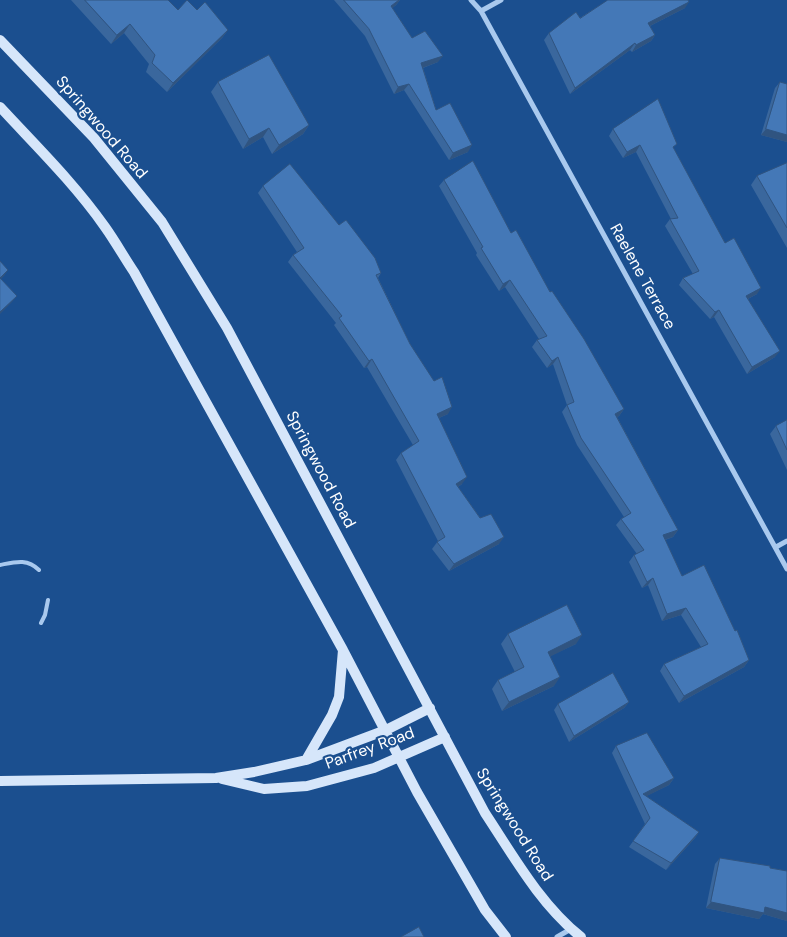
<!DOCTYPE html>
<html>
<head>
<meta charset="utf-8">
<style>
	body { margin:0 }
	canvas { display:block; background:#1b4f8f }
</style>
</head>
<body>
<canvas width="787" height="937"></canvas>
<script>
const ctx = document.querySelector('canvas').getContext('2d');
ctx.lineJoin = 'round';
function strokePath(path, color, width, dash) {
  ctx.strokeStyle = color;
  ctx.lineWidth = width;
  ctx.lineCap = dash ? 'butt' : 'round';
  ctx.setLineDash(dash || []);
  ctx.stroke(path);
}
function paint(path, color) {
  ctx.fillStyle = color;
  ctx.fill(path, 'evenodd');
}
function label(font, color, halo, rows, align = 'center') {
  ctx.font = font + ' "DM Sans",sans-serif';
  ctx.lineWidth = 4.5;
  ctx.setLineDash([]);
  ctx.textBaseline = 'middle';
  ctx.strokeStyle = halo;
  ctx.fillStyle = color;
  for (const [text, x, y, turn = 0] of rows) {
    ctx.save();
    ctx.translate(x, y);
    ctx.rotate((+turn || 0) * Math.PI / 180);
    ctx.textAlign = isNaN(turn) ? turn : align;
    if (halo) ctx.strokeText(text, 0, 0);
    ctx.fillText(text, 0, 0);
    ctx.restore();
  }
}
strokePath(new Path2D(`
	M0 565C15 562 27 558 39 570
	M41 623 45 615 48 600`), '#a9c9ee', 4);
strokePath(new Path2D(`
	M471 0 481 11 787 569
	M481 11 501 0
	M776 547 787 541
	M557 937 571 929`), '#a9c9ee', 5);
strokePath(new Path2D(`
	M0 40 94 138 162 222 227 328 485 813C514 857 540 904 581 937
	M0 107C36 146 74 183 105 227 115 241 124 257 134 272L343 650 417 792 485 910 506 937
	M306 760 332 715 339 697 343 650
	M222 779 264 789 307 786 374 768 445 737
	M0 781 216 778 254 772 306 760 386 730 430 708`), '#d6e6fa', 10);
paint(new Path2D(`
	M71 0H168L178 10H197L228 30 222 38 167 92 146 72 149 64 124 33 111 44Z
	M334 0H400L396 5 392 8 412 38 438 62 423 68 436 110 468 152 449 160 404 90 394 94 365 36Z
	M685 8 650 26 655 35 651 41 632 52 630 50 570 94 544 40 549 33 580 18Z
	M218 82 309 125 303 134 272 154 263 137 243 149 211 92Z
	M780 82 787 142 761 135 775 88Z
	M613 129 674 149 725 243 757 294 748 299 775 357 747 374 714 317 710 319 679 285 683 278 693 274 665 226 670 219H671L636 152 623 158 609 136Z
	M787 163V248L751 185 757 176Z
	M444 180 511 233 550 292 624 409 619 416 617 417 678 530 673 537 665 540 682 576 749 660 744 667 679 703 660 671 664 664 701 647 681 615 662 621 648 585 642 588 629 562 634 555 637 554 616 525 621 519 624 517 577 445 562 412 567 405 553 364 547 368 532 347 537 340 539 339 505 287 499 291 476 255 477 253 439 186Z
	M263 186 339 225 381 273 378 278 410 344 448 414 439 418 462 484 458 487 499 544 449 571 432 549 438 541 396 460 401 453 413 445 367 367 364 368 334 325 336 323 288 262 293 255 297 252 258 193Z
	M787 420V470L770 434 776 426Z
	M508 634 576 644 550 656 554 686 502 711 492 689 498 680 515 672 501 644Z
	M629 702 624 708 569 742 554 710 558 704Z
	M616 746 674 778 669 785 646 796 699 832 695 838 666 870 629 847 645 824 612 753Z
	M720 858 787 871V921L763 914 759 919 706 908 715 864Z`), '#3a679d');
paint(new Path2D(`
	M399 0H400L396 5 387 13 391 6Z
	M689 2 685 8 644 29 648 23Z
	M130 24 124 33 111 44 117 35Z
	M228 30 222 38 167 92 173 83Z
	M655 35 651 41 632 52 636 45Z
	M635 43 630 50 570 94 575 88Z
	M443 56 438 62 417 70 421 63Z
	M409 84 404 90 394 94 398 87Z
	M309 125 303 134 272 154 279 145Z
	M269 128 263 137 243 149 249 139Z
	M766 129 787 135V142L761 135Z
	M472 145 468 152 449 160 453 153Z
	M640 145 636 152 623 158 627 152Z
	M8 270 4 276 0 280V278Z
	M510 280 505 287 499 291 503 284Z
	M761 288 757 294 742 302 746 296Z
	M17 296 12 302 0 314V312Z
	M719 310 714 317 710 319 715 312Z
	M780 351 775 357 747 374 752 367Z
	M558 357 553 364 547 368 552 361Z
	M372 359 367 367 364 368 369 361Z
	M452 407 448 414 432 421 437 414Z
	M624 409 619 416 610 421 615 414Z
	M467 477 462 484 452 491 456 484Z
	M678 530 673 537 658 542 663 535Z
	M504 537 499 544 449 571 454 564Z
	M653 578 648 585 642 588 647 582Z
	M686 608 681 615 662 621 667 614Z
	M582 635 576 644 541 661 548 652Z
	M749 660 744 667 679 703 684 696Z
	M560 677 554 686 502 711 509 702Z
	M629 702 624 708 569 742 574 736Z
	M674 778 669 785 641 799 643 794Z
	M699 832 695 838 666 870 671 863Z
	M711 902 765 907 787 913V921L763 914 759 919 706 908Z`), '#305480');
const building = new Path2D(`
	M85 0H168L178 10 187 0 197 10 205 2 228 30 173 83 152 63 155 55 130 24 117 35Z
	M344 0H399L391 6 412 38 425 31 443 56 421 63 436 110 450 103 472 145 453 153 409 84 398 87 369 29Z
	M608 0H688L689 2 648 23 655 35 636 45 635 43 575 88 549 33 576 12 580 18Z
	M269 55 309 125 279 145 269 128 249 139 218 82Z
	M780 82 787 84V135L766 129Z
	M658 99 677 144 673 147 725 243 734 238 761 288 746 296 780 351 752 367 719 310 715 312 683 278 699 271 670 219 678 218 640 145 627 152 613 129Z
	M473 161 511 233 516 230 550 292 552 291 584 339 624 409 615 414 678 530 663 535 682 576 704 565 735 631 737 630 749 660 684 696 664 664 708 644 686 608 667 614 653 578 647 582 634 555 644 550 621 519 631 513 581 438 567 405 574 402 558 357 552 361 537 340 547 336 510 280 503 284 481 248 483 247 444 180Z
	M787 163V228L757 176Z
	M290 164 339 225 346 220 375 258 381 273 376 275 410 344 434 381 442 377 452 407 437 414 467 477 456 484 480 518 491 514 504 537 454 564 437 542 445 537 401 453 419 441 372 359 369 361 339 318 342 316 293 255 304 248 263 186Z
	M0 261 8 270 0 278Z
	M0 278 17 296 0 312Z
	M787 420V450L776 426Z
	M567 605 582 635 548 652 560 677 509 702 498 680 524 667 508 634Z
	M613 673 629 702 574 736 558 704Z
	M647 733 674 778 643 794 699 832 671 863 633 841 650 818 616 746Z
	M720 858 770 866V868L787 871V913L765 907 764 913 711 902Z
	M419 927 424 937H401Z`);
paint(building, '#4478b7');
strokePath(building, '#305480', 1);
label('16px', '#fff', '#1b4f8f', [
	["Springwood Road",101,128,49],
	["Raelene Terrace",642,277,61],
	["Springwood Road",320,470,62],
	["Parfrey Road",370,749,-20],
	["Springwood Road",514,825,58]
]);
</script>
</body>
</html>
